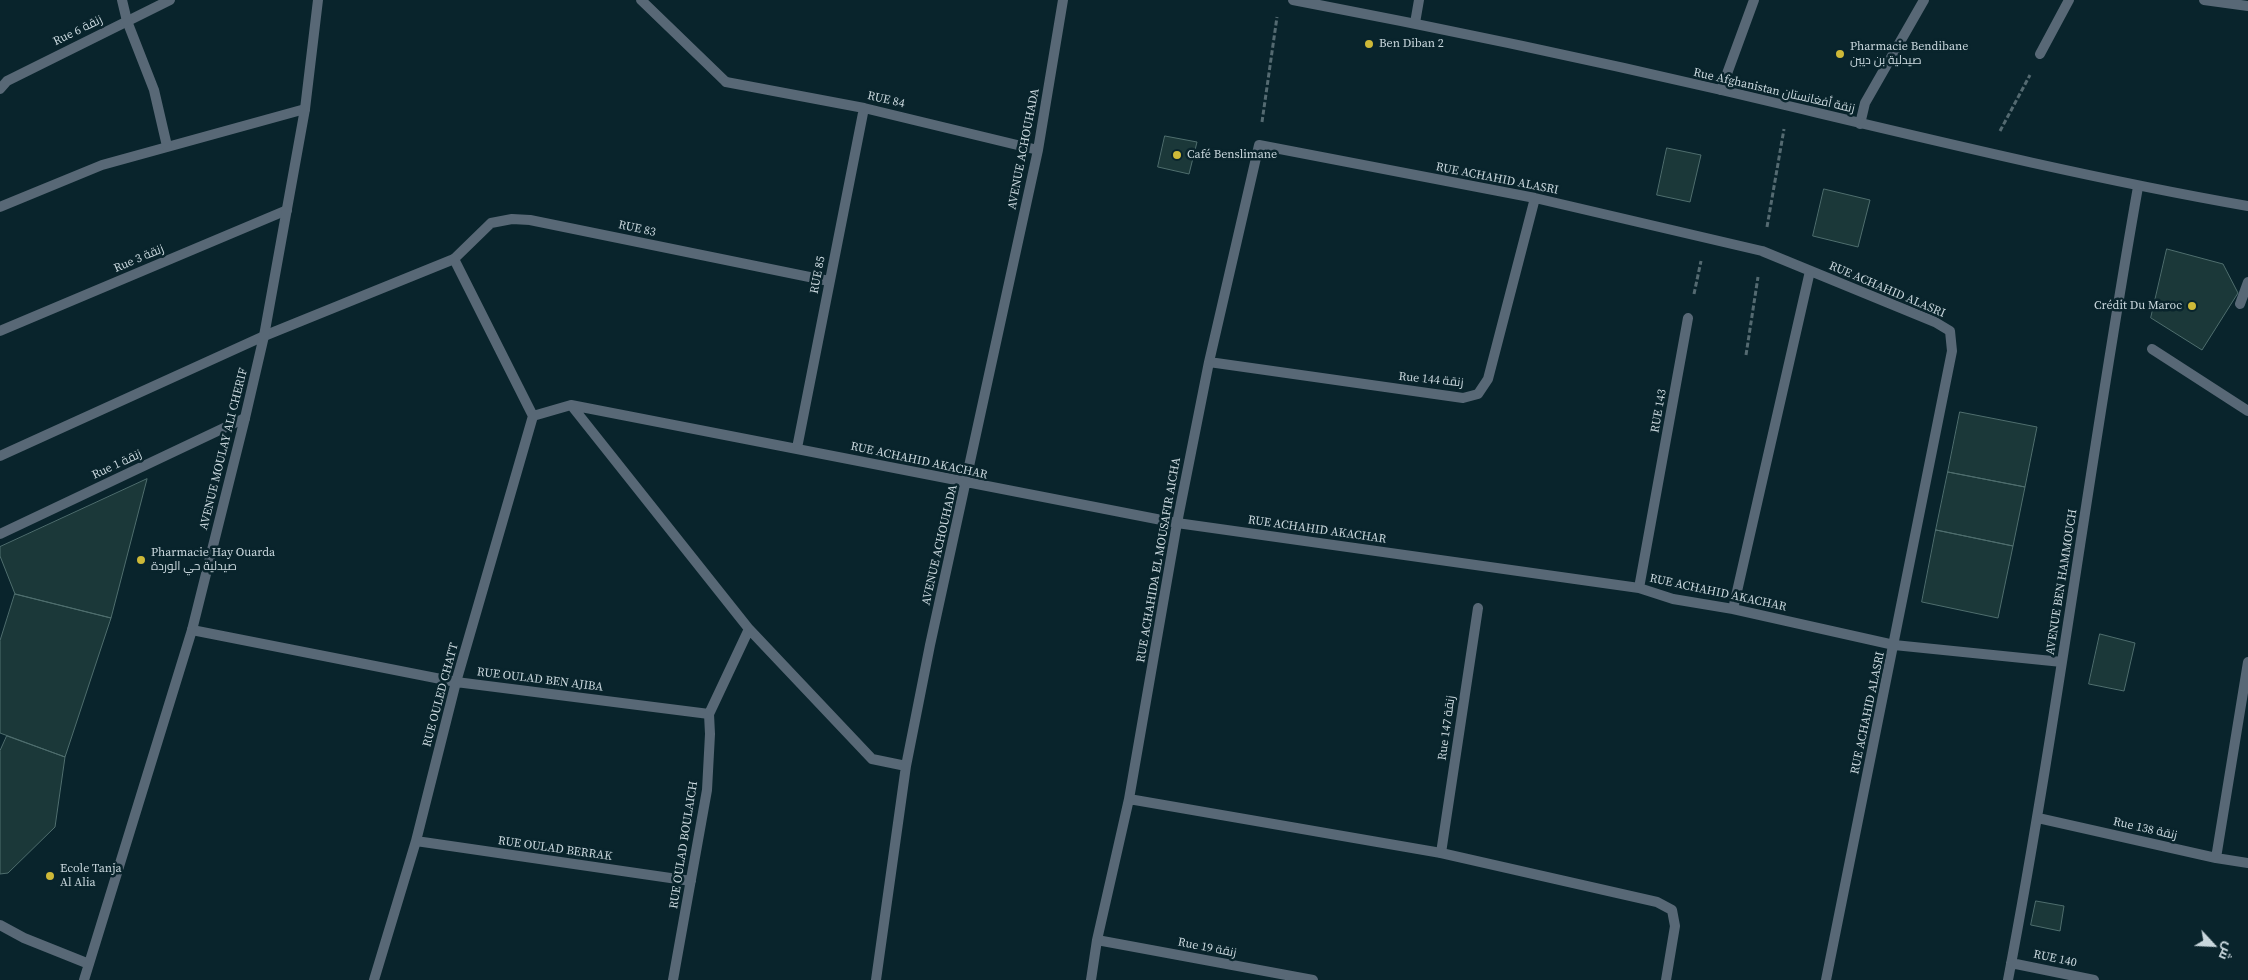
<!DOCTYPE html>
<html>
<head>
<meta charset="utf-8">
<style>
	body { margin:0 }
	#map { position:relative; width:2248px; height:980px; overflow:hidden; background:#09242c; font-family:"Source Serif 4",Cairo,serif }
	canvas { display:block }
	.north { position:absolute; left:2188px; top:920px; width:50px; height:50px; -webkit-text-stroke:4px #09242c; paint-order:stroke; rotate:115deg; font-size:14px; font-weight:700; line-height:20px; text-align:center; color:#c9d7dd }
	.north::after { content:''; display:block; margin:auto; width:18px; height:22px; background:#c9d7dd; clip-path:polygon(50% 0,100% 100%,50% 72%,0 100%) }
</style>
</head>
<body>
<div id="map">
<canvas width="2248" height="980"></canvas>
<div class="north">ش</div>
</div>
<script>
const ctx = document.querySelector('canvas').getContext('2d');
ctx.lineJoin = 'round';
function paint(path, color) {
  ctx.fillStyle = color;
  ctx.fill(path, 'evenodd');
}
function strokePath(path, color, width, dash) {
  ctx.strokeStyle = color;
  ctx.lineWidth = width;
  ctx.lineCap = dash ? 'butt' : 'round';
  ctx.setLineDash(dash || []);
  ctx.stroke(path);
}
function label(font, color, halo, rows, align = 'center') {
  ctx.font = font + ' "Source Serif 4",Cairo,serif';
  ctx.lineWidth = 5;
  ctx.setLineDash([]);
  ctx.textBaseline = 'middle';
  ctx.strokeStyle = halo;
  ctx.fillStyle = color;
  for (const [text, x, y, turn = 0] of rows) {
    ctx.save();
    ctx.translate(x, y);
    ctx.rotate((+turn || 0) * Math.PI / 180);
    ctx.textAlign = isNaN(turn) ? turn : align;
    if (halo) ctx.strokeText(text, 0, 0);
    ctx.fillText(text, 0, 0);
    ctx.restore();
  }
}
const building = new Path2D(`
	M1165 136 1197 142 1189 174 1158 167Z
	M1667 148 1701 155 1690 202 1657 195Z
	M1824 189 1870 200 1858 247 1813 236Z
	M2167 249 2223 264 2238 293 2202 350 2151 318Z
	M1960 412 2037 427 2025 487 1948 472Z
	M1948 472 2025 487 2013 546 1936 530Z
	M147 479 111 618 15 594 0 556V547Z
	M1936 530 2013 546 1998 618 1922 602Z
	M15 594 111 618 65 757 0 733V641Z
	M2100 634 2135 643 2124 691 2089 684Z
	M7 736 65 757 55 827 8 873 0 874V751Z
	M2036 901 2064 906 2060 931 2031 925Z`);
paint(building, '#1b3839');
strokePath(building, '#4f6e6e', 1);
strokePath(new Path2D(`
	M1262 122 1277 17
	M2000 131 2030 75
	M1767 227 1784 129
	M1694 294 1701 261
	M1746 355 1758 277`), '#546a71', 3, [5, 2.5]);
strokePath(new Path2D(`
	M641 0 726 82`), '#586876', 10);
strokePath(new Path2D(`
	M0 89 7 81 170 0
	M0 207 102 165 305 109
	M0 331 287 210
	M0 456 264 336 454 259
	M0 534 245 418
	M1441 853 1478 608`), '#586876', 10);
strokePath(new Path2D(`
	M122 0 127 21 154 90 167 146
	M2204 0 2248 6
	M1415 23 1419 0
	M2040 54 2069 0
	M726 82 864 108 1038 150
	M1721 90 1754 0
	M1860 124 1865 103 1924 0
	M2240 304 2248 282
	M2152 349 2248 411
	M1209 362 1463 398 1478 394 1488 379 1535 198
	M571 405 749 629 872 759 906 766
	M533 416 571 405 1177 523 1639 588 1673 599 1733 609 1894 645 2062 662
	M533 416 454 259 491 223 512 219 530 220 829 281
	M797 448 864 108
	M1639 588 1688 318
	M1733 609 1810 271
	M192 630 456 682 709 714
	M1129 799 1441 853 1657 902 1672 910 1675 926 1666 980
	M2038 818 2216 858 2248 863
	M416 841 691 881
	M2216 858 2248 662
	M1097 940 1313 980
	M2011 963 2094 980
	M374 980 416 841 456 682 533 416
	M673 980 707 790 710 734 709 714 749 629
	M876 980 906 766 930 645 1038 150 1063 0
	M1091 980 1097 940 1129 799 1177 523 1209 362 1259 145 1535 198 1762 251 1935 322 1950 331 1952 351 1826 980
	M2008 980C2058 717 2091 451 2138 187`), '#586876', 10);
strokePath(new Path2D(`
	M1293 0C1436 27 1579 57 1721 90 1896 131 2071 175 2248 206
	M0 925 24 938 89 964
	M84 980 192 630 245 418 264 336 305 109 318 0`), '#586876', 10);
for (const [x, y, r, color] of [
	[1369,44,5,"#ceb938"],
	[1840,54,5,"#ceb938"],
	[1177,155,5,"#ceb938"],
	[2192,306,5,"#ceb938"],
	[141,560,5,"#ceb938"],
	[50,876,5,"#ceb938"]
]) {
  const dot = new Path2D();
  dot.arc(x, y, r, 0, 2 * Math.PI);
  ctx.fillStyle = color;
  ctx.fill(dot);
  strokePath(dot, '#09242c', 2);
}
label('12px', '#c9d7dd', '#09242c', [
	["Rue 6 زنقة",78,31,-26],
	["Rue Afghanistan زنقة أفغانستان",1774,91,13],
	["RUE 84",886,100,13],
	["AVENUE ACHOUHADA",1024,149,-79],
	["RUE ACHAHID ALASRI",1497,179,11],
	["RUE 83",637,229,12],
	["Rue 3 زنقة",139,259,-23],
	["RUE 85",818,275,-79],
	["RUE ACHAHID ALASRI",1887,290,23],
	["Rue 144 زنقة",1431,380,6],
	["RUE 143",1659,411,-80],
	["AVENUE MOULAY ALI CHERIF",224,449,-76],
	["RUE ACHAHID AKACHAR",919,461,12],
	["Rue 1 زنقة",117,465,-25],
	["RUE ACHAHID AKACHAR",1317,530,8],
	["AVENUE ACHOUHADA",940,545,-77],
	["RUE ACHAHIDA EL MOUSAFIR AICHA",1159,560,-80],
	["AVENUE BEN HAMMOUCH",2062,582,-81],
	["RUE ACHAHID AKACHAR",1718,593,12],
	["RUE OULAD BEN AJIBA",540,680,7],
	["RUE OULED CHATT",441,695,-75],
	["RUE ACHAHID ALASRI",1868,713,-78],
	["Rue 147 زنقة",1447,728,-82],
	["Rue 138 زنقة",2145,829,13],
	["RUE OULAD BOULAICH",684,845,-81],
	["RUE OULAD BERRAK",555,849,8],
	["Rue 19 زنقة",1207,948,11],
	["RUE 140",2055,959,12]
]);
label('12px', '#c9d7dd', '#09242c', [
	["Ben Diban 2",1379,44],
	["Pharmacie Bendibane",1850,47],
	["صيدلية بن ديبن",1850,61],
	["Café Benslimane",1187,155],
	["Crédit Du Maroc",2182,306,"right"],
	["Pharmacie Hay Ouarda",151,553],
	["صيدلية حي الوردة",151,567],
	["Ecole Tanja",60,869],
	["Al Alia",60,883]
], 'left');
</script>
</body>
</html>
